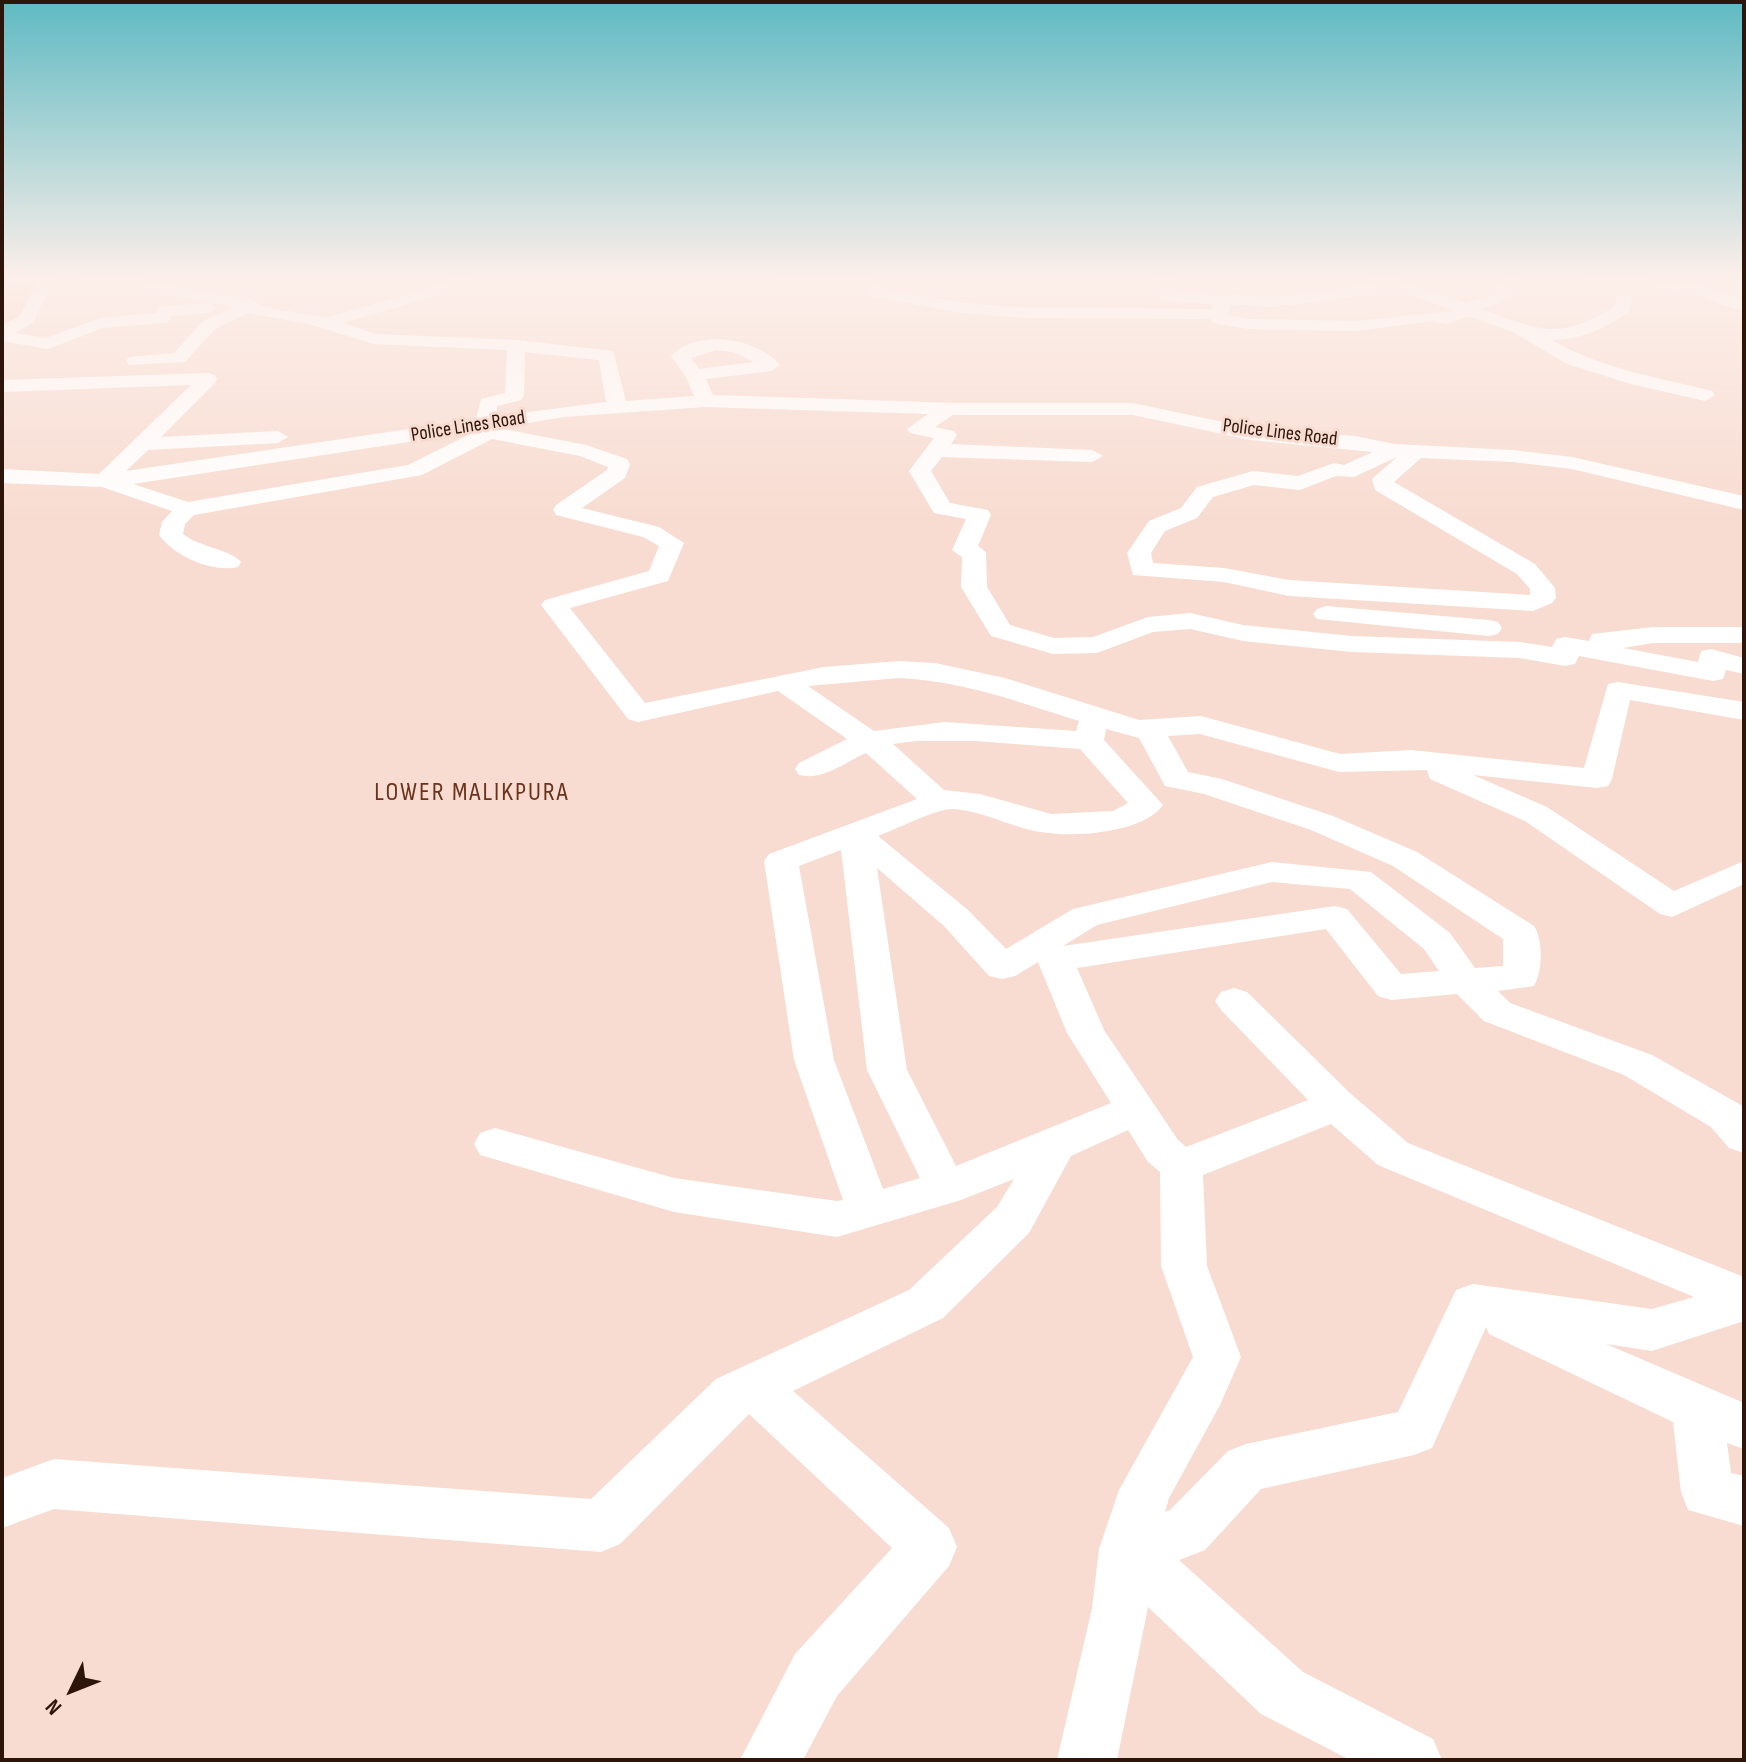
<!DOCTYPE html>
<html>
<head>
<meta charset="utf-8">
<style>
	body { margin:0 }
	#map { position:relative; width:1746px; height:1762px; overflow:hidden; background:#f8dcd1; font-family:"Sofia Sans Condensed",sans-serif }
	canvas { display:block }
	.frame { position:absolute; inset:0; border:4px solid #2d150b; pointer-events:none }
	.north { position:absolute; left:32px; top:1650px; width:80px; height:80px; -webkit-text-stroke:6px #f8dcd1; paint-order:stroke; rotate:227deg; font-size:22px; font-weight:700; line-height:32px; text-align:center; color:#2d150b }
	.north::after { content:''; display:block; margin:auto; width:28px; height:36px; background:#2d150b; clip-path:polygon(50% 0,100% 100%,50% 72%,0 100%) }
</style>
</head>
<body>
<div id="map">
<canvas width="1746" height="1762"></canvas>
<div class="frame"></div>
<div class="north">N</div>
</div>
<script>
const ctx = document.querySelector('canvas').getContext('2d');
ctx.lineJoin = 'round';
function paint(path, color) {
  ctx.fillStyle = color;
  ctx.fill(path, 'evenodd');
}
function label(font, color, halo, rows, align = 'center') {
  ctx.font = font + ' "Sofia Sans Condensed",sans-serif';
  ctx.lineWidth = 6;
  ctx.setLineDash([]);
  ctx.textBaseline = 'middle';
  ctx.strokeStyle = halo;
  ctx.fillStyle = color;
  for (const [text, x, y, turn = 0] of rows) {
    ctx.save();
    ctx.translate(x, y);
    ctx.rotate((+turn || 0) * Math.PI / 180);
    ctx.textAlign = isNaN(turn) ? turn : align;
    if (halo) ctx.strokeText(text, 0, 0);
    ctx.fillText(text, 0, 0);
    ctx.restore();
  }
}
paint(new Path2D(`
	M2 277H44L33 315 2 337Z`), '#faccba');
paint(new Path2D(`
	M2 277H55L33 323 14 333 46 338 100 318 156 313 159 307 165 306 209 303 217 308 209 313 171 316 168 322 162 323 103 328 48 349 2 341V325L20 316 37 282 2 283Z
	M80 277H140L150 282 253 300 261 306 325 318 434 287 454 277H473L446 293 343 323 376 334 516 340 613 351 626 401 694 396 686 377 671 356C697 328 757 338 780 365L771 371 706 379 713 395 958 403H1133L1251 428 1355 436 1394 444 1513 450 1572 457 1744 496V510L1572 469 1513 462 1421 458 1394 482 1535 564 1555 588 1556 598 1552 603 1533 611 1289 596 1224 582 1133 575 1127 553 1149 521 1181 508 1197 487 1253 471 1298 476 1334 463 1344 465 1373 452 1251 440 1133 415H953L935 427 954 431 957 435 951 444 1092 450 1103 456 1092 462 942 457 931 471 950 503 988 510 991 515 978 546 986 552 987 587 1010 625 1054 638 1093 637 1148 617 1190 613 1243 625 1352 636 1520 642 1552 647 1556 639 1565 637 1589 641 1592 634 1653 627H1744V643H1653L1623 648 1698 662 1701 651 1711 649 1744 658V674L1726 670 1723 679 1713 681 1579 656 1575 664 1565 666 1520 658 1352 652 1243 641 1190 629 1153 632 1097 653 1053 654 991 636 961 587 962 557 952 550 966 519 934 513 909 471 934 438 910 433 907 429 928 414 705 407 564 417 498 428 586 445 627 459 630 464 625 478 582 508 659 527 684 543 668 581 570 608 645 703 824 667 899 661 935 663 1005 678 1139 720 1201 716 1340 754 1411 750 1584 768 1608 684 1618 682 1744 702V720L1630 700 1612 779 1608 786 1597 788 1473 775 1547 807 1674 891 1744 861V884L1672 917 1660 914 1525 821 1430 779 1427 770 1339 772 1200 734 1168 736 1188 772 1222 779 1333 816 1417 852 1534 926C1543 940 1543 971 1534 986L1498 991 1510 1003 1652 1055 1741 1105 1744 1109V1153L1729 1148 1711 1127 1624 1075 1484 1021 1457 994 1391 1000 1378 996 1326 929 1077 968 1104 1030 1178 1140 1186 1147 1308 1100 1221 1010 1215 1001 1221 992 1234 988 1247 992 1351 1094 1408 1143 1744 1277V1321L1652 1351 1606 1344 1744 1403V1449L1727 1443 1731 1473 1744 1476V1526L1688 1510 1681 1492 1673 1422 1489 1334 1486 1327 1432 1448 1414 1455 1261 1489 1205 1550 1179 1560 1303 1672 1433 1739 1442 1760H1350L1261 1714 1148 1607 1117 1760H1057L1092 1608 1099 1549 1119 1490 1193 1357 1161 1266 1160 1172 1148 1162 1128 1130 1071 1156 1029 1233 943 1318 793 1391 949 1528 957 1547 949 1566 837 1696 803 1760H740L795 1654 892 1548 749 1414 620 1544 601 1552 54 1509 2 1528V1478L54 1459 591 1499 716 1379 909 1290 997 1207 1014 1179 961 1200 837 1237 674 1212 480 1155 474 1144 480 1133 495 1128 674 1178 837 1201 843 1200 794 1060 764 861 769 854 917 799 866 753C845 762 823 781 799 775L795 769 799 763 847 739 778 691 638 722 628 719 541 605 545 600 649 571 659 546 643 537 556 515 553 510 556 505 607 470 608 467 580 456 492 439 422 475 194 515 185 524 183 534C199 547 232 550 241 562L238 567C212 573 174 556 159 535L162 522 172 511 102 487 2 483V469L99 474 191 385 2 392V380L208 373 215 375 217 379 215 383 161 437 278 431 288 437 278 443 148 450 126 471 476 419 481 399 505 393 507 350 374 344 309 324 248 313 215 329 185 362 129 365 126 361 129 357 174 353 203 321 235 307 146 291 122 280 91 284ZM716 350 733 352 754 362 699 369 691 358ZM525 352 599 360 606 402 497 416V406L521 400 524 396ZM474 432 408 465 188 502 133 484ZM1397 457 1372 479 1375 490 1517 574 1530 589V595L1289 580 1224 568 1153 563 1151 553 1165 531 1197 518 1213 497 1254 485 1300 490 1336 476 1354 477ZM899 678C963 681 1018 702 1079 721L1076 731 945 722 874 731 808 686ZM1106 729 1139 738 1165 786 1204 794 1311 830 1393 866 1503 939V966L1475 968 1450 933 1371 872 1272 862 1073 909 1006 949 968 910 878 836C897 829 935 809 953 809 986 811 1015 830 1048 833 1079 837 1144 832 1163 805L1104 740ZM915 741H976L1080 749 1128 803 1113 811 1051 814 980 794 944 790 893 744ZM841 850 867 1070 920 1178 883 1189 834 1060 799 866ZM877 868 944 926 989 976 1002 979 1015 976 1038 962 1067 1033 1111 1103 956 1166 907 1070ZM1272 882 1350 889 1424 949 1439 971 1401 974 1347 909 1335 906 1063 946 1097 925ZM1331 1124 1378 1165 1694 1297 1652 1309 1473 1284 1456 1290 1398 1412 1246 1444 1228 1451 1170 1510 1165 1512 1169 1498 1220 1405 1241 1357 1207 1266 1203 1175Z
	M773 277H871L885 290 964 303 1026 308 1212 309 1213 304 1161 300 1153 277H1169L1174 292 1272 297 1380 284 1368 277H1390L1465 303 1487 297 1501 286 1502 277H1518L1515 291 1499 303 1481 309C1540 330 1558 342 1615 306L1618 294H1630L1632 297 1629 312C1604 328 1582 340 1552 340 1601 369 1657 377 1712 391L1715 395 1705 401 1631 384 1567 364 1513 332 1469 316 1446 324 1432 321 1356 331 1249 329 1213 323 1211 319 1026 318 964 313 874 297 859 283 781 282ZM1400 291 1455 311 1356 321 1249 319 1228 315 1230 305 1272 307Z
	M1584 277H1627L1705 286 1744 300V310L1721 305 1701 295 1592 282Z
	M1326 606 1489 620 1498 622 1502 628 1498 634 1489 636 1317 619 1313 614 1317 609Z`), '#fff');
const sky = ctx.createLinearGradient(0, 0, 0, 523);
sky.addColorStop(0, '#5fbac2');
sky.addColorStop(0.53, '#fcefea');
sky.addColorStop(1, '#fcefea00');
ctx.fillStyle = sky;
ctx.fillRect(0, 0, 1746, 523);
label('20px', '#2d150b', '#f8dcd1', [
	["Police Lines Road",468,427,-9],
	["Police Lines Road",1280,433,7]
]);
ctx.letterSpacing = '2px';
label('26px', '#6b331c', '#f8dcd1', [
	["LOWER MALIKPURA",472,793]
]);
ctx.letterSpacing = '0px';
</script>
</body>
</html>
